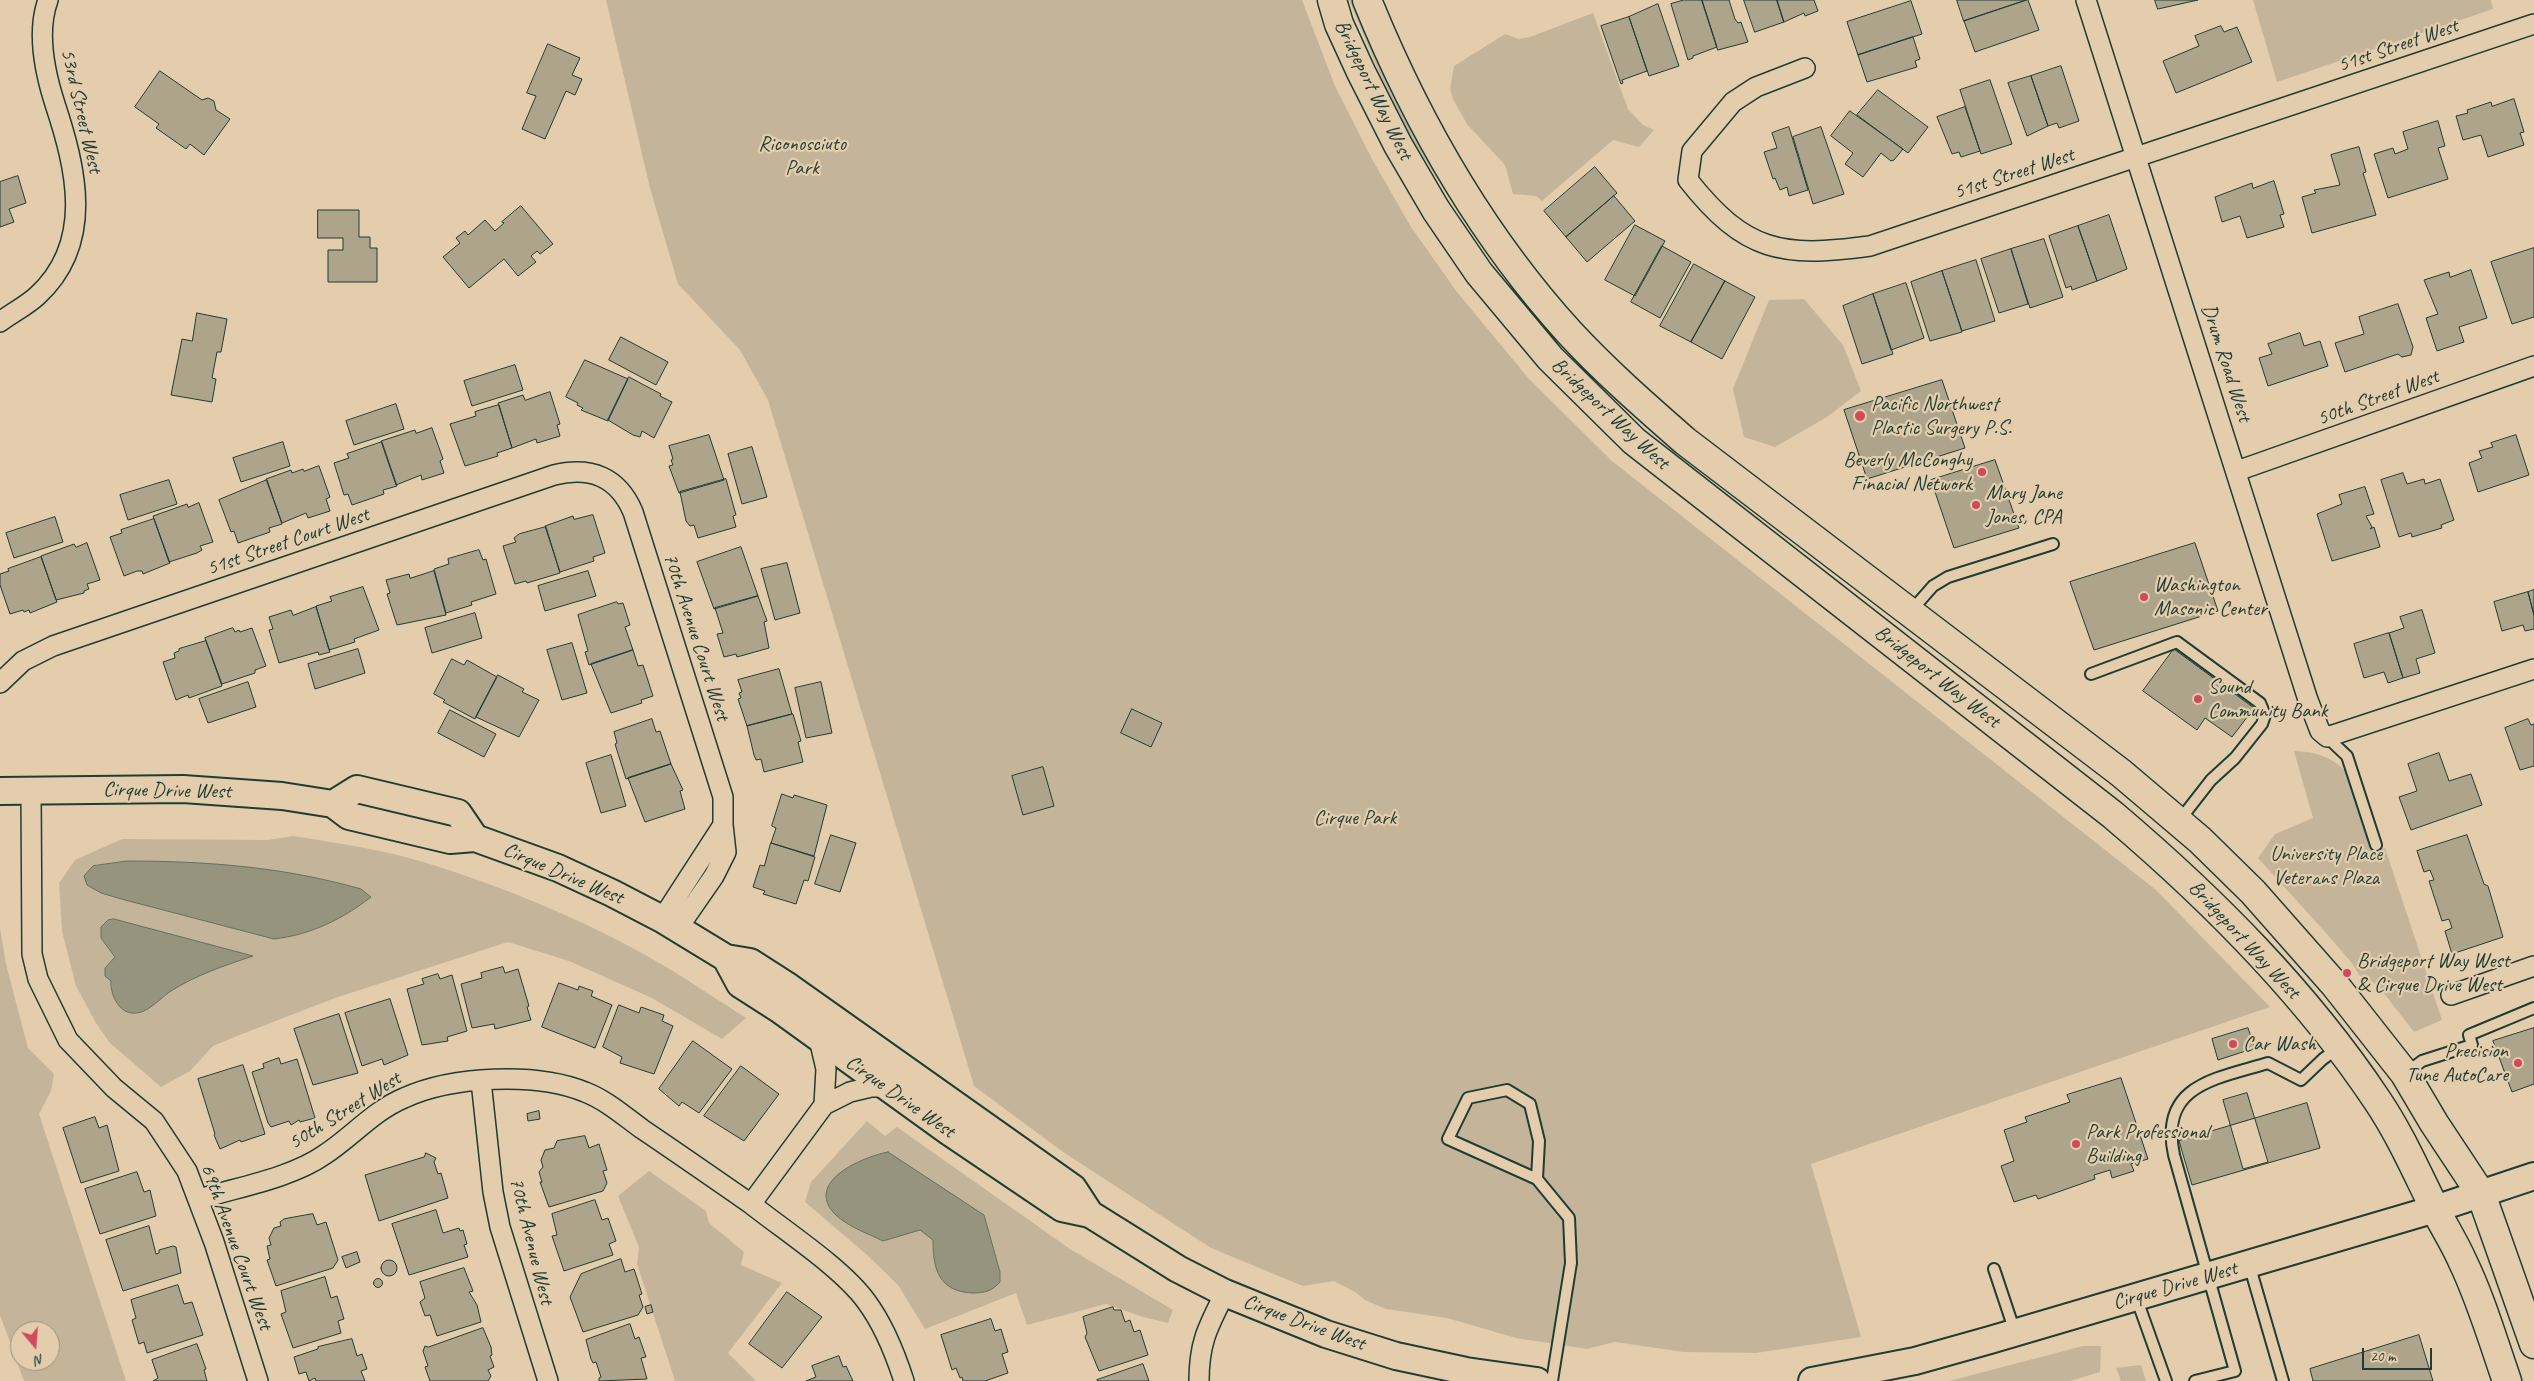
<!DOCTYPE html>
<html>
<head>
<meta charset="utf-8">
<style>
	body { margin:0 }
	#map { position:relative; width:2534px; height:1381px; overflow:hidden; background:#e4cdad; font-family:Caveat,sans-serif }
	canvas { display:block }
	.north { position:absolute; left:10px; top:1321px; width:50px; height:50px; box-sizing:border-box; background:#e4cdad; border:1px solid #95937d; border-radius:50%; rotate:162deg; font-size:14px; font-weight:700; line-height:20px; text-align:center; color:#1f3d34 }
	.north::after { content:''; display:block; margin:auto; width:18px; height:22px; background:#d1495b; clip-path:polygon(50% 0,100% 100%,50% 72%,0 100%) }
	.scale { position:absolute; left:2362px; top:1348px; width:70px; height:22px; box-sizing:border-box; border:2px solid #1f3d34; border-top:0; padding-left:6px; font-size:15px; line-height:18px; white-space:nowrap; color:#1f3d34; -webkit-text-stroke:4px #e4cdad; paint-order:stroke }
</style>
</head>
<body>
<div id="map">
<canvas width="2534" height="1381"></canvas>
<div class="north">N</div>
<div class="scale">20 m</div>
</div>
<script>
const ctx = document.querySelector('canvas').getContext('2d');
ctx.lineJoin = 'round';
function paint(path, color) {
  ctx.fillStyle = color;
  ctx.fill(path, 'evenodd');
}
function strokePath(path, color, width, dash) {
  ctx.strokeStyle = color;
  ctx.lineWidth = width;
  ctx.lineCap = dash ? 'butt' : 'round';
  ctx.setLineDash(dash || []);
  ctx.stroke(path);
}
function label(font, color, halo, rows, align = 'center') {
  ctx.font = font + ' Caveat,sans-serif';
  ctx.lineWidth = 4.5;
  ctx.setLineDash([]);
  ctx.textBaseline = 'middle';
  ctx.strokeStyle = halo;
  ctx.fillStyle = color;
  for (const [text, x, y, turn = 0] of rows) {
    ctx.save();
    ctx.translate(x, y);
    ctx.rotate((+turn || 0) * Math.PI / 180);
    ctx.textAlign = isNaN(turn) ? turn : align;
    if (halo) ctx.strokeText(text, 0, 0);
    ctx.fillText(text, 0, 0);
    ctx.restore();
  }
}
paint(new Path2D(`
	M606 0H1302L1335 86 1372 159 1411 227 1457 292 1529 379 1612 461 2156 890 2270 1007 1811 1164 1861 1337 1756 1353 1684 1352 1615 1342 1587 1349 1516 1338 1447 1318 1386 1309 1365 1300 1355 1292 1334 1281 1303 1286 1211 1248 1063 1152 974 1086 768 400 740 350 678 284 650 188Z
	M1349 0H1356L1467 218 1463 220 1412 139 1379 72Z
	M2253 0H2491L2493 9 2277 82Z
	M1593 13 1628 109 1643 125 1654 130 1639 147 1613 140 1542 201 1536 196 1513 194 1505 165 1467 124 1453 99 1450 89 1454 66 1505 34 1519 39 1530 37Z
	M1804 299 1843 345 1861 391 1827 417 1775 447 1744 437 1733 389 1769 300Z
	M2294 751C2313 751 2333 757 2345 771L2371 852 2385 848 2442 1020 2414 1032 2382 991 2373 982 2360 976 2351 962 2326 933 2258 858 2275 834 2313 818Z
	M293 836C337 843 381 849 423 862 506 887 599 926 673 971 697 986 721 1002 746 1018L722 1039 652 998 569 961 508 942 335 998 237 1036 213 1046 190 1071 161 1087 110 1043 96 1023 76 986 62 931 59 883 75 860 122 839 268 840Z
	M0 928 6 964 28 1048 54 1074 51 1091 39 1114 126 1381H24L0 1315ZM20 1331H50V1361H20Z
	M867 1121 885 1136 897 1127 1070 1249 1173 1310 1168 1323 1143 1317 1106 1304 1027 1325 1016 1293 925 1329 898 1285 866 1254 805 1202 811 1182Z
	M649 1171 706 1211 709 1223 744 1252 741 1265 782 1283 728 1353 756 1381H675L637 1264 639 1247 618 1196Z
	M2083 1346H2101L2100 1372 2070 1381H1949Z
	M2141 1365 2146 1381H2121L2116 1368Z`), '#c4b59a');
const water = new Path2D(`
	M127 861C207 861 284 867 361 889L371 897C343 919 310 935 274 939L125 900 101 893 87 885 84 876 93 866Z
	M114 919 253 956C226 965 196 975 171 991 160 998 147 1015 132 1013 118 1012 110 993 111 981L105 976V968L115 957 101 938V927L108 920Z
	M888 1152 984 1215 1000 1272V1282C992 1291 985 1293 972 1293 939 1291 933 1270 933 1240L920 1230 883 1241C867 1233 840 1224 830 1208 811 1178 866 1156 888 1152Z`);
paint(water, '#96947d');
strokePath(water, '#667160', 1);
const building = new Path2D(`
	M1684 0H1702L1717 47 1693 56V58L1688 60 1671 4Z
	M1702 0H1729L1735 19 1738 23 1741 22 1748 42 1718 50Z
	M1744 0H1777L1784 22 1755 32Z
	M1777 0H1814L1818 11 1805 16 1804 13 1784 22Z
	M1957 0H2026L1964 21Z
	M2028 0 2039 30 1975 52 1964 21Z
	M2155 0H2198L2158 9Z
	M1911 1 1922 34 1858 55 1847 22Z
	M1658 4 1679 66 1649 76 1629 17Z
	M1629 17 1647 71 1622 80 1623 83 1621 84 1601 26Z
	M2221 26 2224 32 2237 27 2252 62 2176 93 2163 61 2199 46 2195 36Z
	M1913 37 1920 59 1915 61 1917 67 1867 82 1858 55Z
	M548 44 580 58 572 75 582 79 575 95 566 91 545 139 522 129 536 96 527 93Z
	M2061 66 2079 121 2059 128 2057 123 2048 126 2031 76Z
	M160 71 202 100 208 98 214 101 216 110 230 119 204 155 190 144 186 149 156 128 159 124 135 107Z
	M2031 76 2048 126 2027 136 2008 83Z
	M1990 80 2012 144 1981 154 1960 90Z
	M1878 90 1928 127 1908 153 1857 115Z
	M2514 99 2524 132 2520 133 2524 145 2488 157 2481 135 2463 140 2456 116 2468 113 2467 110 2491 102 2492 106Z
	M1965 107 1980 151 1961 157 1959 152 1952 154 1937 117Z
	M1850 111 1903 149 1894 160 1891 161 1881 153 1863 177 1845 164 1853 153 1831 136Z
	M2438 121 2445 146 2438 148 2448 179 2388 198 2374 154 2393 148 2395 154 2408 149 2403 132Z
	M1789 127 1808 190 1789 196 1787 187 1780 190 1775 178 1773 179 1764 152 1777 148 1772 133Z
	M1821 127 1844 194 1813 204 1793 137Z
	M2359 147 2366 172 2363 173 2376 215 2312 233 2302 197 2316 193 2314 190 2340 185 2331 155Z
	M1595 167 1617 193 1566 237 1544 211Z
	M18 176 26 203 9 209 14 222 0 227V182Z
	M2274 181 2284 214 2280 215 2284 227 2247 238 2240 216 2222 222 2215 197 2252 183 2253 188Z
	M1614 196 1635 221 1587 262 1566 237Z
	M521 206 553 244 540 254 537 251 531 256 536 262 518 276 504 259 469 288 443 257 460 243 456 238 465 231 468 235 485 220 495 231 504 223 502 222Z
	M318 210H359V237H370V248H377V282H328V250H343V238H318Z
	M2109 215 2127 269 2097 281 2078 226Z
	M1635 225 1665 241 1635 296 1605 280Z
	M2078 226 2097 281 2072 290 2071 286 2066 288 2049 236Z
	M2044 239 2063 297 2030 308 2011 249Z
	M1662 246 1691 262 1660 318 1631 302Z
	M2534 248V317L2512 324 2491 262Z
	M2011 249 2028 304 1999 313 1981 259Z
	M1976 260 1995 321 1962 331 1942 271Z
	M1694 264 1725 281 1691 342 1660 326Z
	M2471 270 2487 318 2459 327 2464 342 2437 351 2426 318 2438 314 2424 280 2449 272 2450 277Z
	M1942 271 1962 332 1930 341 1911 282Z
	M1725 281 1755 297 1722 359 1691 342Z
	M1906 283 1924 338 1891 350 1873 294Z
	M1873 294 1893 354 1862 364 1843 306Z
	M2398 304 2413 347 2411 355 2402 357 2398 354 2345 372 2335 343 2364 334 2359 317Z
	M197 313 227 319 221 352H217L212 378 216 379 212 402 171 395 182 339 192 341Z
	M2300 333 2304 346 2320 341 2328 366 2268 386 2259 358 2272 354 2268 344Z
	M621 337 668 362 656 385 609 360Z
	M585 360 628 379 608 421 581 410 583 408 577 405 578 403 566 397Z
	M515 365 523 390 472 406 464 381Z
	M629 377 661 394 660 396 672 402 654 438 642 431 640 437 633 435 608 420Z
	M1942 380 1965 448 1867 479 1844 410Z
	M550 392 560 424 557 425 560 436 537 443 536 439 512 448 498 403 523 395 525 400Z
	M396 404 404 429 354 445 346 421Z
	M499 405 512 448 497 453 498 456 465 466 450 424 476 416 475 412Z
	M432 428 443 459 440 461 444 473 422 480 421 475 396 485 381 441 415 430 416 433Z
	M709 435 724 480 679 493 669 466 673 465 671 460 673 459 669 446Z
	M2516 435 2529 475 2478 492 2469 463 2482 458 2479 451 2493 447 2491 443Z
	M283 442 290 466 241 482 233 458Z
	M382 442 397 486 383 490 384 494 352 505 348 494 344 495 334 463 349 458 347 454Z
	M752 447 767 497 742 504 728 454Z
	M1995 460 2019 528 1954 548 1931 480Z
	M319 466 330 497 326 499 330 511 308 518 306 513 282 523 266 479 291 470 292 473 303 469 304 471Z
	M2403 473 2407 484 2424 479 2425 484 2440 479 2454 520 2441 525 2442 528 2412 537 2411 533 2399 537 2381 480Z
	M726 479 736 515 733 516 736 527 698 538 694 525 690 526 686 521 680 492Z
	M169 480 177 504 128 520 120 495Z
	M267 480 282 524 269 528 270 532 238 543 234 531 231 532 219 500Z
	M2365 487 2374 514 2366 516 2372 527 2370 529 2374 527 2380 547 2332 561 2317 514 2342 504 2339 495Z
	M199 503 213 542 200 546 202 550 197 553 169 562 153 516 187 504 188 507Z
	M593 515 605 553 593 557 594 561 560 572 545 526 573 516 574 519Z
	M55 517 63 542 14 558 6 533Z
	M154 519 170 563 143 574 142 571H137L124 576 110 537 122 533 121 530Z
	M546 527 560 573 527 583 526 581 515 584 503 546 516 542 514 538 519 534Z
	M87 543 100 580 87 584 89 589 84 591V593L56 600 41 556 74 544 76 547Z
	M2195 543 2218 611 2094 650 2070 582Z
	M741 547 758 596 714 609 697 562Z
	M479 550 483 560 486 559 496 594 471 602 472 605 446 613 434 569 449 564 448 559Z
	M41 557 57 602 30 613 29 610 24 612 23 610 10 614 0 585V574L9 571 8 569Z
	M787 563 800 613 775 620 761 569Z
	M434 571 446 615 397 625 387 594 390 593 386 580 409 574 410 578Z
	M588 571 596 596 545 611 538 586Z
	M363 587 379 630 354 639 355 642 329 650 316 606 332 601 330 597Z
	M2534 590V615L2528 592Z
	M2528 592 2534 615V629L2525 631 2523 625 2502 631 2494 602Z
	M758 596 767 621 764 622 769 648 737 657 736 654 724 657 717 634 723 633 715 608Z
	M617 602 618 604 623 603 630 625 625 627 633 650 589 665 585 652 588 651 578 615Z
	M316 607 330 652 319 655 318 652 279 663 269 630 273 629 269 617 291 610 293 615Z
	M2422 610 2435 653 2416 659 2420 673 2403 678 2389 633 2404 628 2400 617Z
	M475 613 482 638 432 653 425 628Z
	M233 628 235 632 239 630 240 632 252 628 266 666 255 670V673L222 684 205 638Z
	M2389 633 2403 678 2388 683 2384 672 2364 678 2354 644Z
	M206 641 222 686 189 698 188 695 176 700 163 662 175 658 174 653 179 651V649Z
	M572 643 587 693 562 700 547 650Z
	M358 649 365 673 315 689 308 664Z
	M2174 649 2254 708 2232 737 2205 718 2197 730 2143 691Z
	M633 650 638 666 643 665 653 696 641 700 642 703 611 713 591 664Z
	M452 659 464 665 467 660 497 677 475 719 443 702 445 700 434 694Z
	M779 669 792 714 747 726 738 699 741 698 739 693 742 692 738 680Z
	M498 675 524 689 522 692 539 700 519 737 476 717Z
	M248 682 256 707 208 723 199 699Z
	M821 682 832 733 806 738 795 688Z
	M1132 709 1162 723 1151 747 1121 733Z
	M450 710 496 734 484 757 438 733Z
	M792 714H793L801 741 798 742 803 762 764 772 761 759 756 760 754 755 747 726Z
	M652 719 656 732 660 731 671 764 626 779 615 744 617 743 614 732Z
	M2528 719 2531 725 2534 724V766L2520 770 2505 728Z
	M2439 753 2449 781 2471 774 2482 805 2411 830 2399 797 2417 791 2408 764Z
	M611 755 626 806 601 813 586 763Z
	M671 764 683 790 680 791 685 809 645 822 628 778Z
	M1043 767 1054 806 1023 815 1012 776Z
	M782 794 793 798 794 795 827 805 814 856 771 843 776 828 772 826Z
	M831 835 856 843 840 892 815 884Z
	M2467 835 2484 884 2488 886 2503 937 2452 954 2445 931 2452 928 2449 919 2442 921 2429 881 2434 880 2430 870 2424 872 2417 851Z
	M771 843 815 857 808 881 804 880 796 904 763 894 765 891 753 887 760 865 764 866Z
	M503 967 505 973 518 969 529 1006 527 1007 531 1020 495 1029 494 1024 472 1028 461 984 482 978 481 973Z
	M438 974 440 979 452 975 467 1031 447 1037 448 1041 422 1045 407 989 424 984 422 979Z
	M559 983 578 990 579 986 593 991 591 996 612 1005 595 1048 542 1027Z
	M390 999 408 1055 384 1065 382 1059 362 1066 345 1013Z
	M619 1005 639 1013 641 1007 664 1015 662 1021 673 1026 654 1074 620 1063 622 1057 603 1047Z
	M339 1014 358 1073 313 1085 294 1029Z
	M2248 1028 2255 1048 2218 1060 2212 1039Z
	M2534 1028V1084L2512 1092 2493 1041Z
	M693 1041 732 1069 699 1113 682 1102 679 1106 659 1089Z
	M279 1058 281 1064 297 1059 315 1118 300 1122 299 1120 291 1125 289 1121 271 1127 268 1123 252 1072 264 1068 263 1064Z
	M243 1065 265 1134 241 1142 240 1140 220 1149 214 1135 215 1134 198 1079Z
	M741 1066 779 1094 744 1141 704 1116Z
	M2121 1078 2148 1159 2131 1164 2134 1171 2112 1178 2110 1170 2094 1175 2095 1179 2038 1199 2036 1195 2014 1202 2001 1166 2014 1161 2004 1130 2027 1122 2025 1117 2070 1102 2067 1095Z
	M2247 1093 2268 1162 2243 1169 2223 1100Z
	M2307 1103 2320 1148 2192 1185 2179 1141Z
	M539 1111 540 1119 528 1121 527 1114Z
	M95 1117 99 1128 107 1125 119 1171 81 1183 63 1128Z
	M585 1136 589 1148 599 1144 607 1170 603 1171 607 1183 603 1191 549 1207 540 1182H542L539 1172 543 1167 541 1160 545 1150 554 1148 557 1141Z
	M426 1153 436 1158 434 1162 438 1174 441 1173 448 1198 379 1221 365 1175 424 1157Z
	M137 1172 144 1192 150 1190 156 1216 100 1234 85 1189Z
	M595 1200 602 1220 608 1218 616 1241 609 1244 613 1255 564 1271 552 1236 557 1235 552 1214Z
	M436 1210 443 1233 459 1228 460 1231 463 1230 467 1244 464 1245 468 1257 409 1275 392 1224Z
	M313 1214 317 1225 326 1222 338 1260 333 1268 276 1286 267 1260 270 1259 267 1246 271 1245 269 1238 274 1228 281 1226 280 1222 284 1219Z
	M149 1226 156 1254 159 1253V1250L173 1246 176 1247 181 1273 123 1291 106 1240Z
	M357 1252 360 1262 346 1268 342 1257Z
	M621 1259 625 1272 634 1269 642 1294 639 1295 643 1307 638 1315 583 1332 570 1297 581 1274Z
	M381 1268a8 8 0 1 1 16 0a8 8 0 1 1-16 0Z
	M464 1268 473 1291 469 1292 477 1305 481 1322 437 1336 430 1315 425 1316 420 1302 425 1298 420 1282Z
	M325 1277 331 1298 337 1296 344 1319 338 1321 341 1333 293 1348 281 1314 286 1312 281 1291Z
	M373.5 1283a4.5 4.5 0 1 1 9 0a4.5 4.5 0 1 1-9 0Z
	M178 1285 184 1304 192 1302 203 1335 147 1353 144 1342 139 1344 132 1320 136 1318 131 1300Z
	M787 1292 822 1317 782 1368 749 1344Z
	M651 1305 653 1312 647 1314 645 1307Z
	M1113 1307 1114 1310H1121L1125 1322 1130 1320 1134 1332 1140 1330 1148 1355 1099 1371 1085 1337 1087 1333 1083 1317Z
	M991 1319 995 1331 1001 1329 1008 1352 1002 1354 1008 1373 985 1381H963L962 1377 960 1378 956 1368 952 1370 941 1335Z
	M630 1324 635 1339 639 1337 646 1357 641 1358 647 1379 599 1381V1378L601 1377 596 1362 593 1363 591 1359 586 1340Z
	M483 1328 491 1347 492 1355 490 1356 494 1367 488 1370 491 1376 488 1381H430L425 1367 428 1366 423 1351 425 1346 428 1347Z
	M2419 1335 2433 1381H2313L2310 1369Z
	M352 1339 357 1356 362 1354 367 1369 361 1371 365 1381H316L315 1378 309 1381 306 1372 299 1374 294 1357 318 1349V1347Z
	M197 1344 206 1369 204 1370 207 1381H153L158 1378 152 1360Z
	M839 1356 843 1367 846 1366 853 1381H806L816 1377 812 1366Z
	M1143 1364 1149 1381H1098L1097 1380Z`);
paint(building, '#aea48b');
strokePath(building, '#1f3d34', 1);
const lane = new Path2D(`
	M1911 611 1933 586 1948 577 2053 544
	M2091 674 2177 642 2260 703 2265 715 2262 724 2235 758 2211 780 2179 821
	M2327 737 2347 756 2376 845
	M2406 1073 2422 1061 2472 1045 2469 1035 2534 1008
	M1537 1179 1539 1141 1530 1104 1507 1090 1468 1098 1448 1139 1537 1179 1569 1218 1571 1263 1552 1381
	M2249 1264 2283 1381
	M1994 1269 2015 1332
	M2136 1297 2166 1381
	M2195 1381 2235 1371 2174 1155C2159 1085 2215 1079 2268 1063L2301 1080 2323 1059 2338 1048`);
const street = new Path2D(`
	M2086 0 2308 700 2320 731 2327 737 2534 669
	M1805 68 1756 87 1733 102 1692 151 1688 180C1745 252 1781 258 1870 246L2534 24
	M0 322C12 313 26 306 37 296 95 243 76 168 55 104 45 73 36 33 48 0
	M2237 471 2534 366
	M0 683 23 661 53 646 554 475C591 466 618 477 633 512L723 797V825L726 852 714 876 678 928
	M31 791 32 954 38 979 68 1040 114 1088 154 1121 187 1171 214 1242 258 1381
	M662 919 723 825
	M2451 995 2534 966
	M819 1039 826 1069 824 1105
	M481 1081 493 1192 500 1227 548 1381
	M887 1087H871L850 1092 824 1105 751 1204C785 1231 842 1268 866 1301 884 1325 895 1353 904 1381
	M200 1199C238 1187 291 1178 324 1155 352 1137 373 1111 404 1098 452 1076 536 1072 585 1092 606 1100 624 1116 642 1129 679 1154 715 1179 751 1204
	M1199 1381C1199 1342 1208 1327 1225 1293`);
const secondary = new Path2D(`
	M0 791 183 789 282 796 333 804 349 816 450 840 475 838 558 868 612 893 662 919 726 958 750 962 789 987 1073 1188 1090 1214
	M333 804 357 789 458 813 475 838
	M726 958 740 984 779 1009 948 1131 1062 1208 1090 1214 1178 1269 1225 1293 1326 1334 1396 1356 1466 1371 1537 1381
	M1812 1381 1915 1361 1990 1340 2435 1209 2534 1176`);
const primary = new Path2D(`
	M1332 0 1339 24 1361 72 1398 145 1436 210 1479 273 1550 358 1634 441 2113 815C2212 899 2305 992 2377 1100 2400 1134 2416 1171 2434 1207 2443 1225 2454 1242 2462 1260 2481 1299 2493 1341 2507 1381
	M1367 0C1416 121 1481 235 1569 332 1605 371 1645 406 1685 441L2121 773 2200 840 2253 892 2335 985 2405 1074 2434 1123 2481 1194 2534 1344`);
strokePath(lane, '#1f3d34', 14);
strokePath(street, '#1f3d34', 22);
strokePath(secondary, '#1f3d34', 30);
strokePath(primary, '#1f3d34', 31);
strokePath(lane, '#e4cdad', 10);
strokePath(street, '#e4cdad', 19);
strokePath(secondary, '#e4cdad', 26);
strokePath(primary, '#e4cdad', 28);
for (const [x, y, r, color] of [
	[1860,416,6,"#d1495b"],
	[1982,472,5,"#d1495b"],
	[1976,505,5,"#d1495b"],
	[2144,597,5,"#d1495b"],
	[2198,699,5,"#d1495b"],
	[2347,973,5,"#d1495b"],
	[2233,1044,5,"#d1495b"],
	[2518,1063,5,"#d1495b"],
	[2076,1144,5,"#d1495b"]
]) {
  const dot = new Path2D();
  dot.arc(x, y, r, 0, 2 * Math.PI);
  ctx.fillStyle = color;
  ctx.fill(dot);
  strokePath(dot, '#e4cdad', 2);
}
label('21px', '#1f3d34', '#e4cdad', [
	["51st Street West",2398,46,-19],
	["Bridgeport Way West",1373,90,64],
	["53rd Street West",81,111,77],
	["51st Street West",2014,174,-18],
	["Drum Road West",2226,363,72],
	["50th Street West",2378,398,-20],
	["Bridgeport Way West",1610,414,43],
	["51st Street Court West",288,542,-19],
	["70th Avenue Court West",696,637,72],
	["Bridgeport Way West",1937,677,38],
	["Cirque Drive West",167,791,1],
	["Cirque Drive West",563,874,23],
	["Bridgeport Way West",2244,940,47],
	["Cirque Drive West",900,1097,35],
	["50th Street West",345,1111,-32],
	["70th Avenue West",531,1241,76],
	["69th Avenue Court West",236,1247,70],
	["Cirque Drive West",2175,1286,-16],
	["Cirque Drive West",1304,1323,20]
]);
label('21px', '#274339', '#e4cdad', [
	["Riconosciuto",802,144],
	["Park",802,168],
	["Cirque Park",1355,818],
	["University Place",2326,854],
	["Veterans Plaza",2326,878]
]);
label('21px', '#1f3d34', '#e4cdad', [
	["Pacific Northwest",1871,404],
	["Plastic Surgery P.S.",1871,428],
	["Beverly McConghy",1972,460,"right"],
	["Finacial Network",1972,484,"right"],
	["Mary Jane",1986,493],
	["Jones, CPA",1986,517],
	["Washington",2154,585],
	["Masonic Center",2154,609],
	["Sound",2208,687],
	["Community Bank",2208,711],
	["Bridgeport Way West",2357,961],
	["& Cirque Drive West",2357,985],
	["Car Wash",2243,1044],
	["Precision",2508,1051,"right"],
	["Tune AutoCare",2508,1075,"right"],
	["Park Professional",2086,1132],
	["Building",2086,1156]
], 'left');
</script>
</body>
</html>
